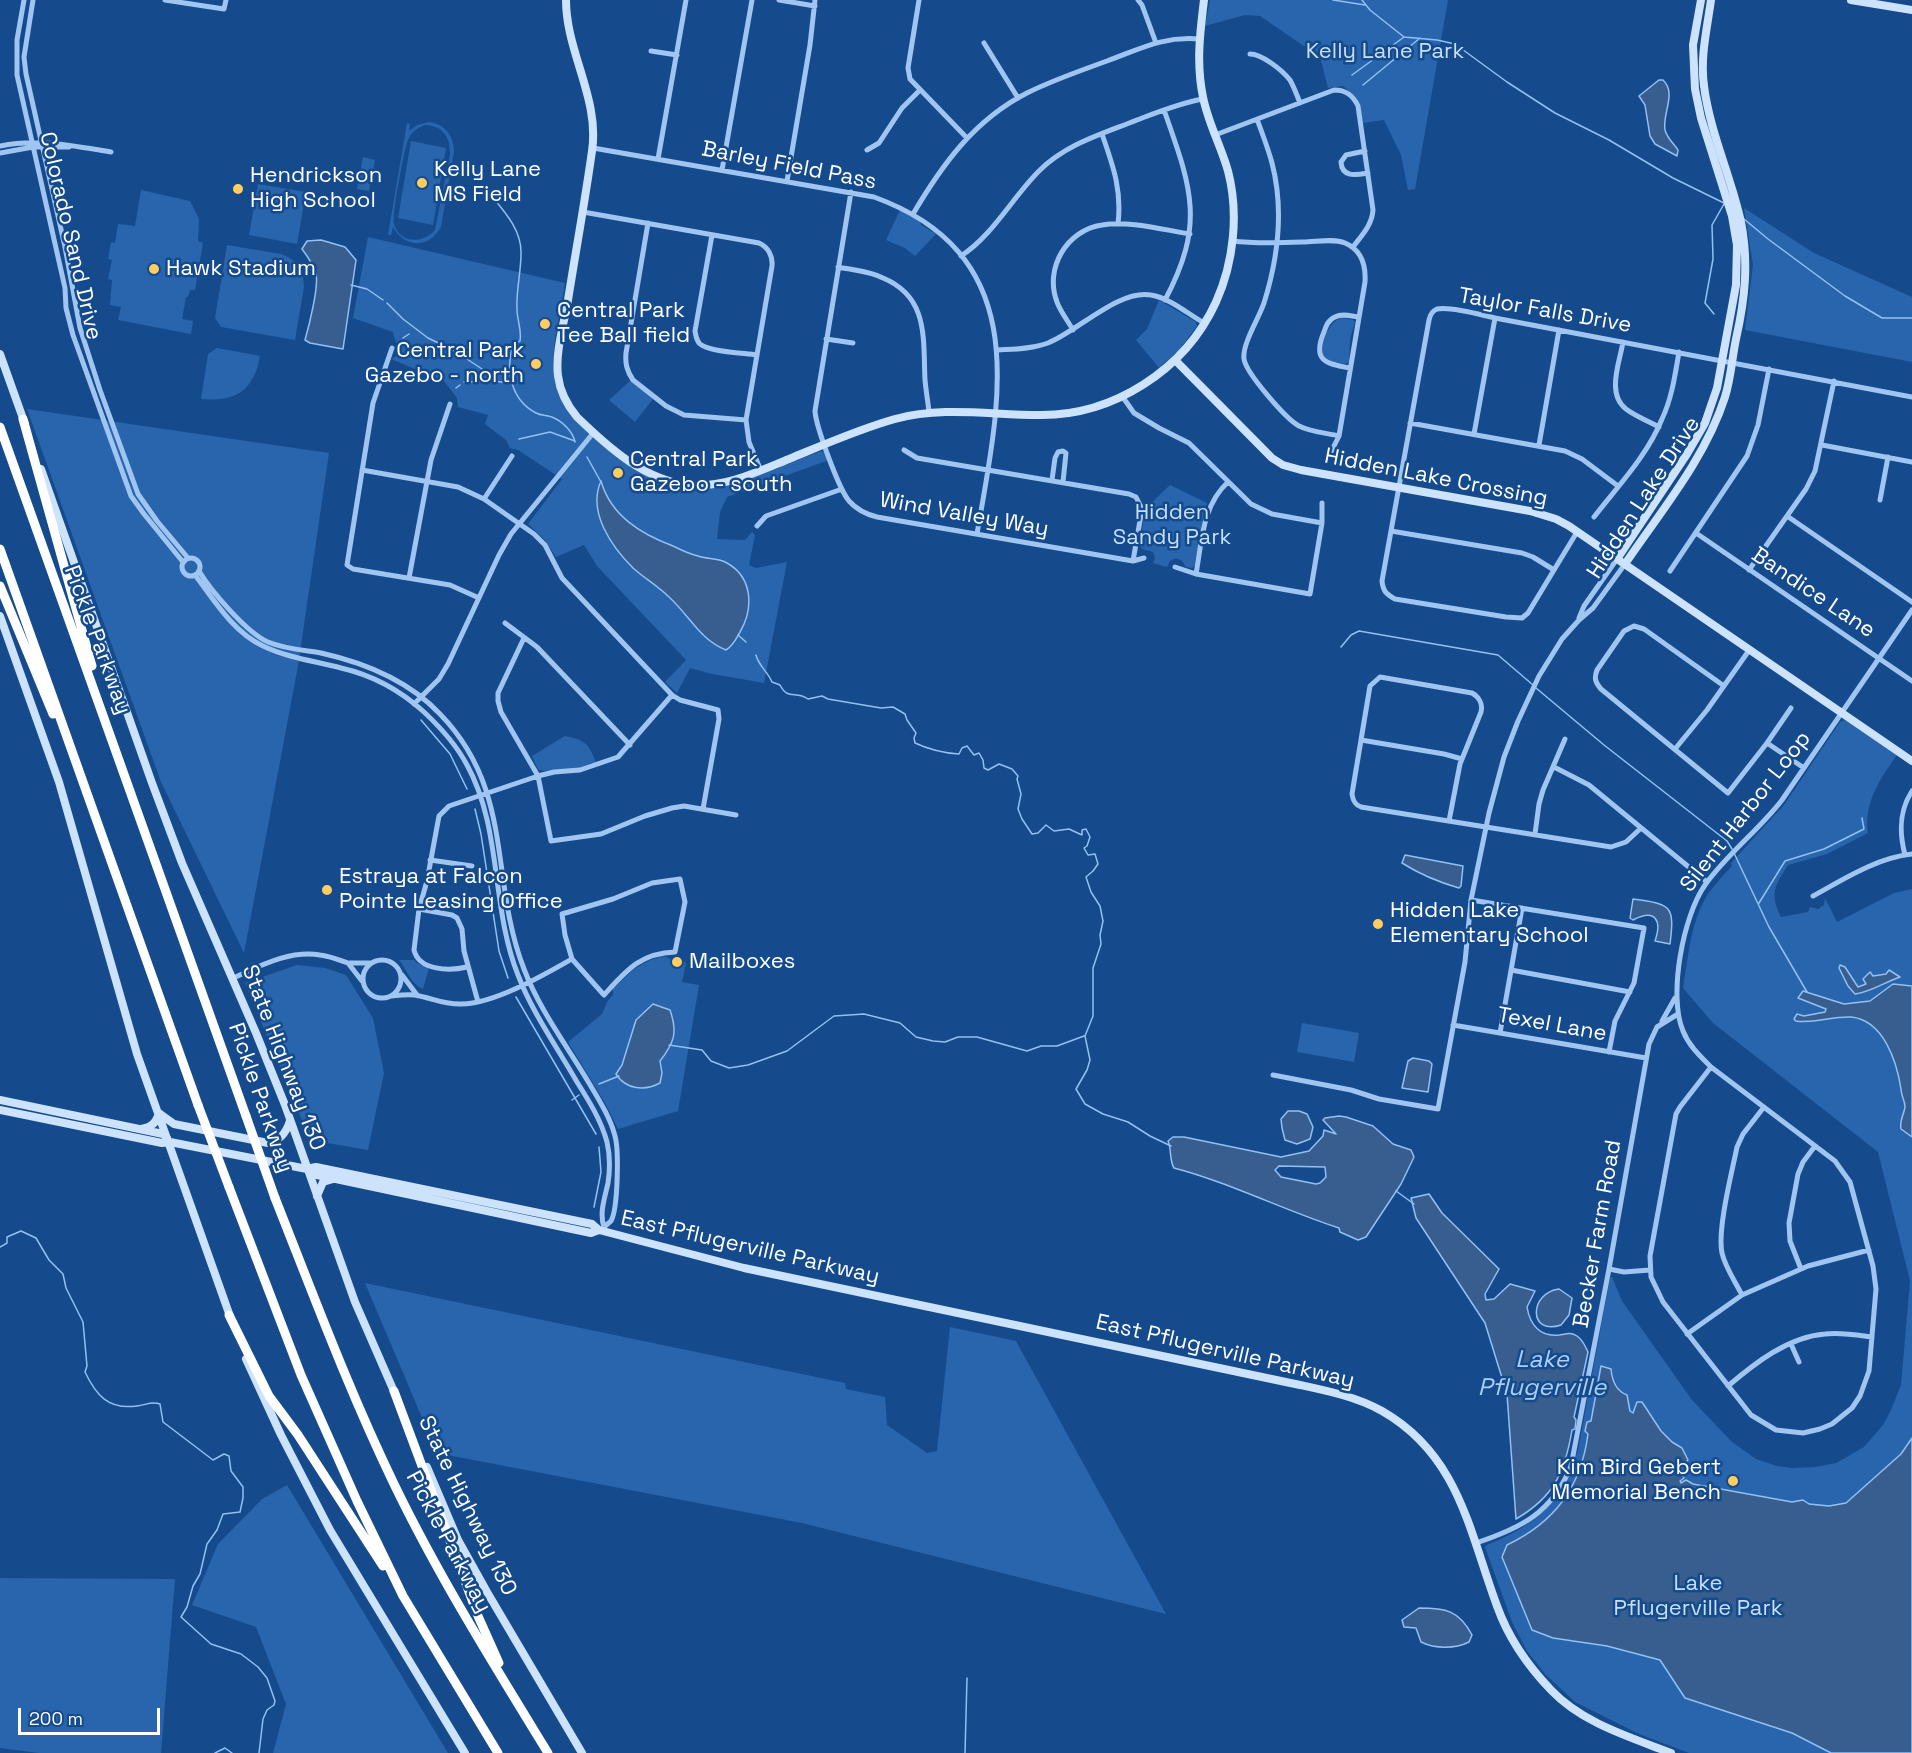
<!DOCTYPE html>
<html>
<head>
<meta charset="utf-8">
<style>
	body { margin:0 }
	#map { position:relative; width:1912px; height:1753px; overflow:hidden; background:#154b8d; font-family:"Space Grotesk",sans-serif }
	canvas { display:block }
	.scale { position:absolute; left:18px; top:1708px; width:142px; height:27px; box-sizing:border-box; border:3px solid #fff; border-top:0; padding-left:8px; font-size:18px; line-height:21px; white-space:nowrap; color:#fff; -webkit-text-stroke:4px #154b8d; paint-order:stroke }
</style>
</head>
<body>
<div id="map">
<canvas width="1912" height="1753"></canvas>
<div class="scale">200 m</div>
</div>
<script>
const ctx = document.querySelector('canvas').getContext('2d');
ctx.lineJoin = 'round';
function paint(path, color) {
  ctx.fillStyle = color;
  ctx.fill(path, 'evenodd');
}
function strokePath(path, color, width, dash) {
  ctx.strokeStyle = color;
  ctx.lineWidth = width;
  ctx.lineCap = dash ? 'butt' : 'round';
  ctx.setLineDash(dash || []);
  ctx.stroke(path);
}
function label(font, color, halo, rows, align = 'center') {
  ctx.font = font + ' "Space Grotesk",sans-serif';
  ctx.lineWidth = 5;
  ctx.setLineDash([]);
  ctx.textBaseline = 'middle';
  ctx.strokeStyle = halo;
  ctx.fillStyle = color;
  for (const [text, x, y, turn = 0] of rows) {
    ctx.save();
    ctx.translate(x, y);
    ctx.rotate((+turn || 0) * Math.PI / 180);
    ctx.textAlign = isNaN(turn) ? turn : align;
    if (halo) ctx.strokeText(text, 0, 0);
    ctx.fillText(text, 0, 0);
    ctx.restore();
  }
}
paint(new Path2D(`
	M1210 0H1448L1415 189 1408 190 1401 155 1384 120 1363 123C1359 100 1360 100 1343 86L1328 88 1320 57 1260 16 1245 15 1205 26Z
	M429 122C445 124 454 136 454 152L441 227C429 249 404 248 393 227L391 235H388L407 123 410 124 409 131 417 125ZM425 125C443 126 450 136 450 154L435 230C423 244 400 244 394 224 392 215 404 150 408 140 411 132 417 128 425 125Z
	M411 141 446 148 433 225 398 218Z
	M363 157 375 160 369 191 357 189Z
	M258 184 306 192 297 244 249 235Z
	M141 190 190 201 199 219 198 241 203 243 195 290H190L188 297H186L182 319 193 321 191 334 118 320 121 307 110 305 112 280 108 279 112 260 108 259 111 242 115 243 118 224 135 226Z
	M1744 208 1814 253 1912 297V362L1745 330 1753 265Z
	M900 210 920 221 921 225 936 234 915 256 905 248 886 240Z
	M368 237 565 283C561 312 551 345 554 374 556 401 575 421 594 438 683 516 723 489 821 451L825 453 829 460 727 497 720 512 717 539 745 540 752 532 755 535 749 565 756 568 787 562 764 683 712 674 690 668 677 693 665 682 686 660 597 566 584 545 556 557 545 540 528 524 562 479 518 450 510 448 506 440 485 424 488 415 458 407 457 398 444 381 391 359 398 355 400 348 395 340 393 332 353 318Z
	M227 245 281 254C297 259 304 270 304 287L295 340 221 327 215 318Z
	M1159 300 1196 322 1197 326 1179 350 1159 368 1136 340 1147 329Z
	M1341 318 1353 320 1355 322 1350 339 1349 362 1345 364C1334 362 1325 362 1321 350 1324 338 1329 322 1341 318Z
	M217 348 260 356C254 391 235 402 201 399L208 354Z
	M631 380 653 399 635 422 609 400Z
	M27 409 329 453 298 666 244 953 161 782Z
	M1170 485 1207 503 1202 523 1195 565 1192 568 1186 567 1182 561 1176 558 1170 561 1167 567 1153 563 1155 558 1153 552 1142 549 1139 545 1146 508Z
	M1845 720 1897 755C1881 777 1863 804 1868 833L1827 854 1788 865C1775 886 1769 893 1781 917L1808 912 1810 907 1818 909 1824 905 1825 898 1837 922 1894 893 1912 889V1753H1689L1639 1734 1575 1702 1545 1674 1527 1651 1512 1622 1485 1547 1487 1545C1535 1526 1564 1501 1578 1450L1610 1278 1612 1277 1622 1301 1692 1400 1732 1442 1756 1459 1777 1466 1792 1468 1815 1467 1836 1463 1864 1447 1883 1425 1891 1410 1901 1385 1910 1281 1878 1152 1713 1023 1683 988C1688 959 1690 926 1705 899 1712 887 1722 877 1732 866L1731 863 1784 805 1840 722Z
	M565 736C585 740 589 743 596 763 589 762 588 765 583 767 578 769 541 772 539 770 536 767 534 759 532 756Z
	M664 956 673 960 680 958 686 963 682 982 699 985 678 1111 618 1129 605 1103 568 1042 602 1014 607 1002 613 995V989L634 969 650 960Z
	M399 960H414L417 963 429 968 423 989C409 982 408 971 399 960Z
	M297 965 325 968 346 975 373 1018 384 1073 368 1150 310 1140 245 983Z
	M1302 1023 1359 1033 1354 1062 1297 1052Z
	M365 1283 845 1383 846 1389 885 1397 887 1425 927 1453 937 1451 950 1327 1016 1341 1166 1614 802 1523 437 1453Z
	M287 1485 448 1753H273L286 1704 256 1627 192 1605 218 1544 262 1499Z
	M0 1578 175 1579 161 1753H39L0 1748Z`), '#2865ac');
const water = new Path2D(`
	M1659 80H1663C1677 93 1662 114 1665 130 1667 138 1674 144 1678 150L1677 156 1655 144 1650 136 1645 105 1639 96Z
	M321 240 345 247 356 260 343 349 310 343 305 340C309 326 319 286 316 274 314 265 308 257 302 249L307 241Z
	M601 481C611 516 641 534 673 546 681 550 689 554 698 556 706 559 718 558 725 562 753 576 754 608 740 632 736 639 733 646 726 650 700 640 689 615 669 597 658 586 644 578 633 568 612 547 587 512 601 481Z
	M1405 855 1463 866 1461 886 1459 888C1438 882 1421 875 1402 863Z
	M1633 899C1671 904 1675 905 1670 944L1655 941C1662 921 1656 908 1633 920L1630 918Z
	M1840 965 1845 967 1858 987 1866 984 1863 979 1870 972 1873 976 1886 974 1889 970 1900 977C1885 982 1871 992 1855 994L1848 986 1839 968Z
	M1893 984 1912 986V1137L1901 1129C1899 1120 1904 1115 1905 1107 1905 1100 1901 1096 1901 1089 1897 1063 1884 1020 1851 1017 1833 1016 1813 1024 1796 1021L1794 1019 1797 1014 1804 1016 1825 1012 1826 1009 1798 998 1803 991 1844 1004 1870 1001Z
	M653 1004 670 1010C678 1033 674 1043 660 1061L662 1073 660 1083C645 1091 626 1090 616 1074L622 1065 636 1020Z
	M1413 1058 1429 1061 1432 1064 1428 1092 1402 1088 1408 1061Z
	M1288 1111H1299L1307 1114 1313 1127 1310 1139 1297 1144 1285 1140 1282 1128 1281 1119Z
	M1339 1116 1346 1117 1373 1126 1393 1144 1411 1150 1414 1157 1401 1184 1366 1237 1358 1240 1340 1232 1339 1228C1283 1210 1231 1183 1174 1168 1169 1160 1172 1150 1168 1141L1173 1137H1184L1281 1157 1309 1151 1323 1136 1324 1130 1336 1134 1323 1120 1325 1118ZM1279 1166 1325 1167 1326 1177 1320 1183 1316 1184 1281 1177 1275 1170Z
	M1429 1194 1442 1213 1499 1269 1485 1294 1486 1300 1494 1299 1510 1284 1535 1291 1527 1307C1530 1325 1540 1337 1559 1335 1566 1334 1571 1332 1577 1336 1583 1340 1585 1346 1588 1352L1574 1417 1576 1420 1575 1429 1572 1430C1565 1472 1554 1497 1516 1519L1507 1394 1485 1323 1416 1218 1411 1198Z
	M1559 1289 1572 1298 1569 1315 1561 1325C1528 1336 1529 1293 1559 1289Z
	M1601 1366 1611 1369C1612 1380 1616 1391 1627 1395L1630 1411 1633 1413 1637 1402H1642L1661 1431 1672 1442 1682 1448 1688 1460 1679 1469 1684 1478 1680 1481 1681 1483 1686 1480 1693 1484 1792 1502 1803 1500 1809 1504 1829 1506 1846 1503 1901 1454 1912 1438V1753H1831L1792 1733 1685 1698 1660 1660 1607 1646 1553 1638 1532 1630 1502 1557 1507 1545C1555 1522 1581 1487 1588 1434L1585 1431 1587 1422 1591 1421Z
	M1419 1608C1445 1608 1459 1610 1472 1635L1469 1642C1455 1649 1435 1649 1421 1642L1416 1628 1404 1627 1402 1620Z`);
paint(water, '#375e8f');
strokePath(water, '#92c0f3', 1.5);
strokePath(new Path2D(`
	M1333 0 1365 5
	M1362 0 1370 10 1404 37 1437 40 1455 44 1507 82 1555 113 1609 140 1673 178 1724 203
	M1352 75 1404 37
	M1363 85 1420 38
	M490 194C504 211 522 230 521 254 521 272 516 291 517 309 517 320 522 330 520 341L513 345C505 370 511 400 536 413 542 416 549 415 554 418 563 422 573 432 575 442
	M1744 219 1768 239 1845 296 1882 318H1912
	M351 285 367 289 383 300
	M387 303 403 319 428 338 455 351 482 369 493 381 510 383
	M1714 314 1705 303 1713 259 1712 225 1724 204
	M403 338 409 334
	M464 382 493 381
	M456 388 460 385
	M519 439 550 432 575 441
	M587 457 601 482
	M738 635 746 642
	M1341 647 1351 635 1359 631 1498 655 1533 685
	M756 655C758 665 768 672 772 682L780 685C788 701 796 690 808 699L822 696 828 699 881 708 893 707 905 714 907 720 916 733 914 738 915 743C930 750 943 753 959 754L962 748 967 746 974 755 979 753 983 760 984 768 988 770 999 764 1012 769 1018 776 1017 779 1021 794 1018 809 1022 819 1032 834 1038 833 1046 825 1054 831 1069 829 1082 835V830L1086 829 1090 837 1087 846 1084 848 1088 855 1095 854 1098 864 1093 871 1086 877 1091 892 1100 906 1103 921 1100 935 1101 944 1093 968V1016L1085 1036 1090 1060 1087 1070 1076 1089 1085 1104 1103 1114 1128 1122 1150 1136 1171 1146
	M1536 688 1604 745 1727 841 1732 849
	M421 720 450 754 467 789
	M475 809 481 834 499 951 508 978
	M1734 853 1769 927 1807 992
	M1759 903 1785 861 1824 849 1864 829 1862 818
	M516 997 596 1134
	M669 1045 702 1050 711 1061 729 1068 748 1065 787 1051 834 1016 864 1014 900 1023 916 1037 933 1041 945 1042 958 1037H977L1027 1051 1041 1046H1057L1084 1036
	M599 1084 619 1076
	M572 1100 579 1095
	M1396 1191 1414 1204
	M594 1207 601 1172 599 1147
	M0 1247 7 1243V1237L21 1231 36 1238 49 1260 63 1274 66 1288 83 1322 87 1366 85 1372C96 1395 108 1410 137 1406 146 1405 151 1401 160 1404L163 1422 213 1460 224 1454 229 1456 231 1471 243 1487V1498L240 1512 223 1514 217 1530 207 1544 200 1574 193 1586 187 1607 181 1617 211 1644 241 1654 258 1667 267 1678 275 1701 274 1705 267 1710 263 1719 259 1753
	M215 1753 225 1748 232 1753
	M965 1753 967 1678`), '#92c0f3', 1.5);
strokePath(new Path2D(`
	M24 0 17 40V75L65 288 66 308 73 335 131 496 144 514 183 562
	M33 0 24 57 26 74 65 247 80 328 100 390 138 494 157 521 188 558
	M165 0 224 9 226 0
	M779 0 815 6
	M919 0 908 68 910 79 967 138
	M1138 0 1142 5 1156 43
	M984 43 1018 98
	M651 51 677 55
	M1250 54C1262 54 1282 70 1290 80 1294 87 1297 95 1300 103
	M1164 110C1191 187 1206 223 1165 300
	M1257 119C1262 133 1268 148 1272 163 1284 209 1278 258 1264 303 1259 318 1242 344 1244 359 1246 373 1286 419 1299 426 1311 432 1326 433 1339 436
	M1102 134C1113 166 1122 189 1118 224
	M1215 135 1334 90C1346 90 1353 95 1358 106L1373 210C1372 225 1362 235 1353 247
	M0 146C38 138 74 146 111 152
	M593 148 874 197C1036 256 1000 400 977 534
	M867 150 879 143 902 108 920 90
	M1365 151 1346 155 1341 162C1342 178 1356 175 1368 173
	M0 153 33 147H69
	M658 159 686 0
	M722 170 752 0
	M787 181 810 45 815 0
	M851 192 815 411C816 427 839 489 849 501 857 510 865 514 877 517L1133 561 1144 558
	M583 212 759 243C768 247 773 256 772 266L746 420 749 442 761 471
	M913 214C942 165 974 120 1027 93 1053 80 1080 71 1107 61 1140 49 1163 36 1199 39
	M648 223 626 353C625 364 627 371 633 380L666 406 684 415 746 420
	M712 235 695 331C696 336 696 340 700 344 709 352 744 353 757 355
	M1232 241C1256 244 1279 243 1303 242 1316 242 1333 238 1345 243 1362 250 1366 265 1365 282L1339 436 1331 452
	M961 256C993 235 1012 198 1039 171 1066 144 1102 134 1137 120 1158 112 1180 103 1203 99
	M838 267C853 270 869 271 883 278 929 297 923 339 925 380 926 391 928 402 929 412
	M1073 330C1068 321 1060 311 1057 302 1044 268 1067 230 1102 225 1128 220 1164 230 1190 234
	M826 339 853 343
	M1623 342C1620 361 1606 394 1626 409 1635 416 1648 421 1659 427
	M392 348 373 403 347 565 353 569 450 585 479 598
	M998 350C1014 349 1032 349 1048 343 1078 331 1119 289 1151 295 1170 298 1188 314 1204 323
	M1350 368C1325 364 1312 360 1324 332 1326 326 1328 320 1335 317 1342 313 1351 316 1359 317
	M1122 396 1134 413 1159 428 1189 443 1251 504 1272 514 1322 523
	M1410 423 1565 451 1582 459 1618 486
	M1474 434 1495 318
	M1539 445 1559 330
	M1822 445 1912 462
	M904 450 917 458 1129 494 1136 497 1142 509 1133 561
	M362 470 458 487 484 499 534 534 545 545 562 578 672 695 680 700 718 710 719 719 703 809
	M1052 480 1055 458 1058 452 1063 451 1066 453 1063 482
	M484 499 512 456
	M1880 500 1888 457
	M1787 516 1912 602
	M1594 517C1618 486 1647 456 1662 419 1672 398 1675 375 1679 352
	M757 526 766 516 842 489
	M1391 531 1522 553 1533 557 1554 570
	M1577 532 1528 613 1522 618 1506 617 1395 599C1386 594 1383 591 1382 581L1429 320C1430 315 1432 311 1437 309 1450 306 1482 315 1495 318L1912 397
	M1696 533 1912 681
	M182 567a9 9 0 1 1 18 0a9 9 0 1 1-18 0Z
	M1175 567 1196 574 1310 594 1322 523V503
	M1749 570 1806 489 1815 471 1834 381
	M1670 571 1747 456 1758 425 1769 369
	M1196 574C1202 541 1202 506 1228 482
	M195 575C214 600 233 632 263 646 288 658 315 661 341 668 372 675 401 691 424 712 440 727 457 746 467 765 502 828 491 908 518 975 532 1012 557 1047 577 1082 589 1101 601 1120 607 1142 610 1155 610 1170 608 1183 605 1197 599 1213 604 1227 605 1226 610 1222 611 1221 618 1209 619 1150 615 1136 610 1117 599 1100 589 1083 567 1046 539 1009 524 969 489 880 515 791 440 714 408 680 366 663 321 653 303 650 285 649 268 642 247 633 211 591 199 571
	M409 578 431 460 450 404
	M1579 618 1584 606 1617 559
	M505 623 537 647 630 745
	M524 638 498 693V701L501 712 538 776 551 841 601 834 645 816 672 808 684 806 736 815
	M1724 686 1644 629 1634 626 1624 631 1597 670C1594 678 1595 682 1601 689L1728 793 1767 743 1791 708
	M414 704 439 679 448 664 499 555 511 534 594 432
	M1361 740 1444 754 1462 759
	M1767 743 1804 768
	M1675 749 1707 710 1750 649
	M1554 767 1589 785 1707 882
	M1449 821 1460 764 1481 712C1483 704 1479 697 1472 693L1380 677 1370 686 1352 794C1353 801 1355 805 1361 807L1611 847 1626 842 1641 828
	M1535 834 1539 804 1543 790 1565 739
	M1905 855C1899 832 1899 811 1912 791
	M430 860 472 866
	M680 879 685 902 675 952C640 953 626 971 604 995L572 959 565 935 562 914 613 899 652 883Z
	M1813 896C1844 879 1876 858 1912 854
	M1471 900 1644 928 1634 983 1615 1021 1609 1052
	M419 909 452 915 457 918 462 929 464 951 478 1002
	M363 979a19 19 0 1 1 38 0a19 19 0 1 1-38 0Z
	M467 967C450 971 419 971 414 950L419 909 427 881 439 816 449 806 538 776 554 772 580 770 618 757 672 695
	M1511 970 1630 992
	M402 975 417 995
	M233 978C260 966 289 950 320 955 330 956 339 960 348 963
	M362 981 348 963H370
	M392 996C400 995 407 994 415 995 432 998 441 1004 460 1004 492 1005 544 975 572 959
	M1662 1021 1675 998
	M1453 1025 1646 1058
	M1500 1033 1522 908
	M1711 1067 1680 1107 1676 1114 1650 1256 1651 1277 1663 1302 1751 1415 1776 1430 1803 1433 1820 1429 1832 1424 1852 1408 1860 1396 1869 1371 1876 1289 1873 1266 1850 1182 1835 1161 1711 1067C1700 1056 1689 1046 1683 1031 1668 996 1683 916 1705 885 1727 854 1759 830 1782 800L1912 610
	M1273 1075 1351 1090 1379 1099 1438 1109 1465 962 1471 900 1489 813 1504 757 1518 721 1539 676 1562 639 1579 620 1593 608 1625 564
	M1609 1269 1624 1272 1650 1270
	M1801 1269 1790 1241 1789 1223 1798 1174 1803 1162 1815 1146
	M1742 1295C1735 1281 1725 1267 1722 1253 1717 1230 1732 1172 1737 1147L1743 1134 1764 1107
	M1687 1334 1742 1295 1808 1266 1869 1250
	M1791 1344 1799 1362
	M1728 1386C1755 1363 1788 1337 1825 1334 1840 1332 1857 1335 1872 1337
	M1476 1543C1521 1528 1552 1513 1571 1466L1609 1269 1649 1044 1657 1027 1678 1014`), '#a0c5f0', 5);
strokePath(new Path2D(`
	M566 0C566 52 600 99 592 151 585 201 576 250 568 300 564 324 555 352 558 376 560 392 567 405 577 417 608 447 645 481 690 485 724 488 757 472 789 459 823 445 859 429 895 419 943 406 990 415 1039 415 1113 416 1185 370 1216 302 1234 262 1239 213 1228 171 1221 146 1208 123 1203 97 1196 64 1200 33 1204 0
	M1851 0 1912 10
	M0 354 25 424
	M1175 360 1272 458 1283 465 1301 470 1530 511 1556 519 1569 526 1912 761
	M41 469 152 783 182 863 256 1033 285 1105 355 1302 396 1396
	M1617 559 1687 454 1705 423 1717 388 1736 285 1737 245 1732 216 1701 118 1695 89 1693 45 1701 0
	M1625 564C1661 511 1705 459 1725 397 1731 378 1732 358 1736 339 1745 299 1749 263 1741 222 1731 176 1710 133 1704 86 1700 57 1707 29 1711 0
	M0 616 59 782 137 1054 231 1319
	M0 1100 163 1134 167 1138
	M0 1110 162 1143 170 1142 307 1169
	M160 1114 174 1124 268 1143C280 1141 286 1133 290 1121
	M141 1129C152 1127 156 1123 159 1113
	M316 1167 592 1224 599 1230 591 1233 317 1175 307 1169Z
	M317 1196 323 1182 333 1179
	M599 1230 744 1268 1300 1385C1328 1391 1357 1397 1382 1411 1459 1455 1469 1531 1497 1606 1508 1637 1528 1666 1551 1690 1582 1723 1630 1737 1671 1753
	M246 1359 281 1435 330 1530 465 1753
	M427 1467 458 1540 487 1592 582 1753`), '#cde2fb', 8);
strokePath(new Path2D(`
	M23 419 92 666
	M0 427 246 1116
	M0 549 198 1105
	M0 586 53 714
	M229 1187 301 1375 357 1501 403 1596 498 1753
	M275 1198C313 1294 349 1391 394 1484 439 1577 494 1665 548 1753
	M229 1315 269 1396 298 1435 383 1566
	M394 1391 478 1616 499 1663`), '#fff', 9);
strokePath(new Path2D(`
	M198 1105 229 1187
	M246 1116 275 1198`), '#fff', 9);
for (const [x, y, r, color] of [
	[422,183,6,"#ffce5e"],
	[238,189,6,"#ffce5e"],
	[154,269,6,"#ffce5e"],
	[545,324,6,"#ffce5e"],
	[536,364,6,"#ffce5e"],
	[618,473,6,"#ffce5e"],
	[327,890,6,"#ffce5e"],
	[1378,924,6,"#ffce5e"],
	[677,962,6,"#ffce5e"],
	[1733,1481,6,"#ffce5e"]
]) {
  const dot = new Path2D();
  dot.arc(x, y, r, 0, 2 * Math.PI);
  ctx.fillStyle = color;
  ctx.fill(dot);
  strokePath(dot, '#154b8d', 2);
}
label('22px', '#c6dffb', '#154b8d', [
	["Kelly Lane Park",1385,52],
	["Hidden",1172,513],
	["Sandy Park",1172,538],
	["Lake",1698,1584],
	["Pflugerville Park",1698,1609]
]);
label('22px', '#fff', '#154b8d', [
	["Barley Field Pass",789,166,11],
	["Colorado Sand Drive",70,236,77],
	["Taylor Falls Drive",1545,311,10],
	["Hidden Lake Crossing",1436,478,11],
	["Hidden Lake Drive",1644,498,-57],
	["Wind Valley Way",964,515,10],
	["Bandice Lane",1813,593,34],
	["Pickle Parkway",97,640,70],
	["Silent Harbor Loop",1746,812,-52],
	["Texel Lane",1552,1025,10],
	["State Highway 130",283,1058,69],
	["Pickle Parkway",260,1098,71],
	["Becker Farm Road",1598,1234,-80],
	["East Pflugerville Parkway",750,1248,13],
	["East Pflugerville Parkway",1225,1352,13],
	["State Highway 130",467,1506,64],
	["Pickle Parkway",448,1542,62]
]);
label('22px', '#fff', '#154b8d', [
	["Kelly Lane",434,170],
	["MS Field",434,195],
	["Hendrickson",250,176],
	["High School",250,201],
	["Hawk Stadium",166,269],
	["Central Park",557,311],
	["Tee Ball field",557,336],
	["Central Park",524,351,"right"],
	["Gazebo - north",524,376,"right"],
	["Central Park",630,460],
	["Gazebo - south",630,485],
	["Estraya at Falcon",339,877],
	["Pointe Leasing Office",339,902],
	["Hidden Lake",1390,911],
	["Elementary School",1390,936],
	["Mailboxes",689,962],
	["Kim Bird Gebert",1721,1468,"right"],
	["Memorial Bench",1721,1493,"right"]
], 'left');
label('italic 24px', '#abcff7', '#154b8d', [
	["Lake",1542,1360],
	["Pflugerville",1542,1388]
]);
</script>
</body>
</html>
